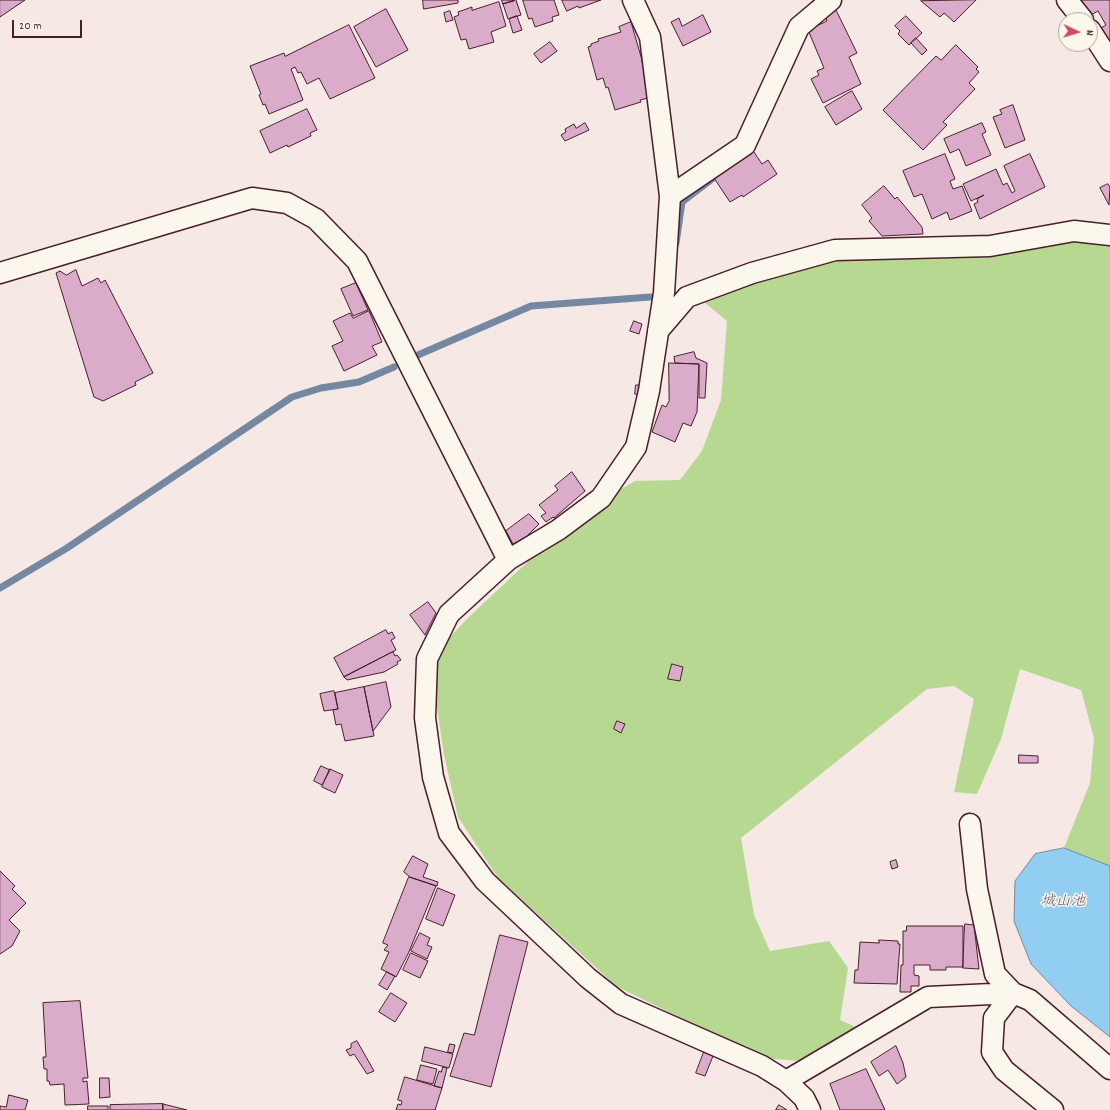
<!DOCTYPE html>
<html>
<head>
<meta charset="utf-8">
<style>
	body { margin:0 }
	#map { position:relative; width:1110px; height:1110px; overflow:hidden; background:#f5e8e5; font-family:Dekko,sans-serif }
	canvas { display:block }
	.north { position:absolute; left:1058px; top:12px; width:40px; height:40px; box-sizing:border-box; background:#fbf7ec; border:1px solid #b4a19f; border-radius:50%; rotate:94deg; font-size:11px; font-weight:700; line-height:16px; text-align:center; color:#4a1f2b }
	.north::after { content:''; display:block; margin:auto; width:14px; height:18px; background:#d1495b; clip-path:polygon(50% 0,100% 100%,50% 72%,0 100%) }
	.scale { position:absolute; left:12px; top:20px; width:70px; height:18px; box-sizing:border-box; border:2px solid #4a1f2b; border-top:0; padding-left:5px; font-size:12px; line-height:14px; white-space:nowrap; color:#4a1f2b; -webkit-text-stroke:3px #fbf7ec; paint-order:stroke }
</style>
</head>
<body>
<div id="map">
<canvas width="1110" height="1110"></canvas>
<div class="north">N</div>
<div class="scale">20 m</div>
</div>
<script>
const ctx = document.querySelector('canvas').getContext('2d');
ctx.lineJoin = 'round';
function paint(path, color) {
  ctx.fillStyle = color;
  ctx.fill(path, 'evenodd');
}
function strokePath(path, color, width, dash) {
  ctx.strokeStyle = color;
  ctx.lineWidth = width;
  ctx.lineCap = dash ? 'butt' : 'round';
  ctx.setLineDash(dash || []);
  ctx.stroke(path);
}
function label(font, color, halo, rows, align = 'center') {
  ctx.font = font + ' Dekko,"Klee One",sans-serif';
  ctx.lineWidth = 3;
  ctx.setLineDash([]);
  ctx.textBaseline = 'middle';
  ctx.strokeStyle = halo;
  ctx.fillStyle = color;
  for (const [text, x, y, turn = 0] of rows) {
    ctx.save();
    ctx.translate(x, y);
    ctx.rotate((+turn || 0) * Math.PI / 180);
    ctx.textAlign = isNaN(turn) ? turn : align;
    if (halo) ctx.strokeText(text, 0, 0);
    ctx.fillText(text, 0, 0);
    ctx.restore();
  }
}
paint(new Path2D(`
	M1110 226V866L1064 848 1090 783 1094 738 1081 690 1020 669 1001 739 977 794 954 792 974 699 954 686 927 689 741 838 754 915 770 951 829 941 848 968 840 1020 861 1029 811 1062 762 1058 616 986 498 878 458 817 444 755 433 681 444 643 471 615 581 512 635 481 680 480 702 451 721 400 727 321 703 301 759 276 838 257Z`), '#b7d891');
const water = new Path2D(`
	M1064 848 1110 866V1037L1071 1006 1031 964 1014 921 1015 881 1035 854Z`);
paint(water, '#92cef2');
strokePath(water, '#7588a2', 1);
strokePath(new Path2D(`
	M676 243 682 202 712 179
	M411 358 531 306 650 297
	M0 588 67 548 292 397 321 388 359 382 394 367`), '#7588a2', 7);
const building = new Path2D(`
	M0 0H25L0 17Z
	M423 0H458V3L424 9Z
	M502 0H514V1L503 4Z
	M516 0 521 15 508 19 503 4Z
	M523 0H554L559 15 552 17 553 21 535 27 532 18 529 19Z
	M562 0H601L579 8 578 6 567 11Z
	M976 0 954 22 944 13 940 17 921 1Z
	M1082 0H1110V43L1101 28 1106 25 1098 11 1091 15Z
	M499 2 506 26 491 32 494 42 469 49 466 39 461 40 454 17 459 15 458 12 472 7V10Z
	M835 8 857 53 849 57 861 84 823 103 811 79 819 75 817 71 824 68 808 30 827 21 824 13Z
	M386 9 408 50 376 67 354 27Z
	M450 11 453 20 446 22 444 13Z
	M703 15 711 32 683 46 671 22 679 18 682 26Z
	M517 16 522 30 513 33 509 19Z
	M906 16 922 33 909 45 898 34 900 31 895 26Z
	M631 22 642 60 648 98 640 100 641 102 615 110 608 87 606 88 603 78 597 80 588 47 591 46V44L599 41 598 39 621 32 619 27Z
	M349 25 375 78 330 99 319 78 307 84 301 72 298 73 295 67 291 69 303 100 269 114 265 104 263 105 259 95 261 94 250 66 284 53 285 56Z
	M916 38 927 50 922 55 911 43Z
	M550 42 557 51 541 63 534 54Z
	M956 45 978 67 976 69 979 72 969 83 975 89 943 122 947 125 923 150 883 110 936 56 941 60Z
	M852 91 862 109 836 125 825 107Z
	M1013 105 1025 140 1005 148 993 117 1002 114 1000 110Z
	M307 109 317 130 310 133 311 136 288 147 287 145 270 153 260 131Z
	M585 123 589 130 565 141 561 135 566 132 565 129 574 124 576 128Z
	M982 123 986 132 982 134 991 155 966 166 959 149 950 153 944 139Z
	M754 152 762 164 768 160 777 174 743 197 742 195 730 202 714 178Z
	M945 154 955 179 950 181 953 189 962 186 972 211 950 220 947 212 932 219 922 194 914 197 903 171Z
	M1030 154 1045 187 980 219 974 204 978 202 977 199 984 195 971 201 963 184 996 169 1003 185 1007 183 1012 193 1015 191 1004 166Z
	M1108 184 1110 187 1109 205 1100 188Z
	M884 186 895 199 897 197 922 227 923 234 882 236 869 221 872 218 862 205Z
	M76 270 82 286 98 278 101 283 105 280 153 373 135 382 136 385 103 401 94 397 56 273 60 271 66 275Z
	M356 283 368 310 353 316 341 289Z
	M369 311 382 342 372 346 377 355 344 371 332 346 343 341 333 321 350 313 353 318Z
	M634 321 642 324 639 334 630 331Z
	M694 352 696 358 707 363 705 398H699V364L675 363 674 357Z
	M669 363 699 364 697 412 691 426 683 423 675 442 652 432 662 405 666 407 669 401Z
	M636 385H642L641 395 635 394Z
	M572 472 585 491 554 518 553 517 546 522 541 516 546 513 539 505 558 490 555 486Z
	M529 514 539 524 526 537 513 544 506 531Z
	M428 602 436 613 425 635 410 615Z
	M386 630 388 634 392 632 395 638 391 640 396 650 344 677 334 658Z
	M393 652 395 656 397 655 401 660 397 662 398 664 384 672 347 680 344 677Z
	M672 664 683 667 680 681 668 679Z
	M386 682 391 707 373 731 364 687Z
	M364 687 374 736 345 741 341 724 336 725 333 710 338 709 335 693Z
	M334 691 338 709 324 711 320 694Z
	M617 721 625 724 621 733 614 729Z
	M1019 755 1038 756V763H1019Z
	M321 766 330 770 322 785 314 781Z
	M330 769 343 775 335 793 322 787Z
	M413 856 428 864 423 877 438 882 437 886 410 877 404 872Z
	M896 860 898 867 892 869 890 862Z
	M0 871 15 886 12 889 26 903 9 920 20 931 12 946 0 954Z
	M409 877 436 886 408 954 396 977 381 969 389 952 384 950 388 945 383 943Z
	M438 888 455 895 443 926 426 919Z
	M965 924 974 925 979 969 963 968Z
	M907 926H963V967H946V970H930V965H914V975L919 976V986H911V992H900L901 965H903V931H906Z
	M420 933 430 938 427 945 432 947 427 959 411 951Z
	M500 935 528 942 491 1087 450 1076 464 1033 474 1035Z
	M879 940 898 941V944H900L897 984 854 983 855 970H858L860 942 879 943Z
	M411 953 428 961 420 978 403 970Z
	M387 972 395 976 387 990 379 985Z
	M391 993 407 1003 395 1022 379 1012Z
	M80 1001 88 1078H83V1082L87 1081 89 1104 65 1105 64 1084 50 1085 49 1081H47V1069H44L43 1057H46L43 1003Z
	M357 1041 374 1071 367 1074 354 1054 350 1056 346 1050 351 1048V1044Z
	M450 1044 455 1045 453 1053 448 1052Z
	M896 1046 903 1063 906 1077 897 1084 888 1070 879 1076 871 1062Z
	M425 1047 453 1054 449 1068 422 1061Z
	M704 1052 713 1056 705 1076 696 1073Z
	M421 1065 437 1069 433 1084 417 1080Z
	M443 1067 447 1068 442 1088 434 1086 439 1071 441 1072Z
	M866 1069 885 1110H840L830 1084Z
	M405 1077 442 1088 435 1110H396L398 1104 401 1105 402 1101 398 1100Z
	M100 1078H109L110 1097 100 1098Z
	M9 1095 28 1100 25 1110H0V1106L6 1107Z
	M163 1104 187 1110H163Z
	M163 1104V1110H110V1105Z
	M779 1105 787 1110H776Z
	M88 1106H108V1110H88Z`);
paint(building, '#dbabca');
strokePath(building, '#4a1f2b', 1);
const minor = new Path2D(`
	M633 0 650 37 670 196 664 293 649 391 636 447 601 498 558 530 508 560 449 614 427 659 425 718 433 777 449 833 485 881 588 978 621 1004 762 1066 786 1081 804 1098 810 1110
	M1067 0 1083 20
	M1090 30 1110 61
	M670 196 745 145 799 27 831 0
	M0 273 252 198 287 203 316 219 357 261 508 560
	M658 331 687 297 752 273 835 250 990 246 1074 231 1110 235
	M970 824 977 889 995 974 1013 993
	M786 1081 928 997 1013 993
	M1053 1110 1004 1070 992 1052 994 1018 1013 993 1030 1000 1110 1069`);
strokePath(minor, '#4a1f2b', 23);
strokePath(minor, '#fbf7ec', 20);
label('italic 15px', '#605467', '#fbf7ec', [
	["城山池",1063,903]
]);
</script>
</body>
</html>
